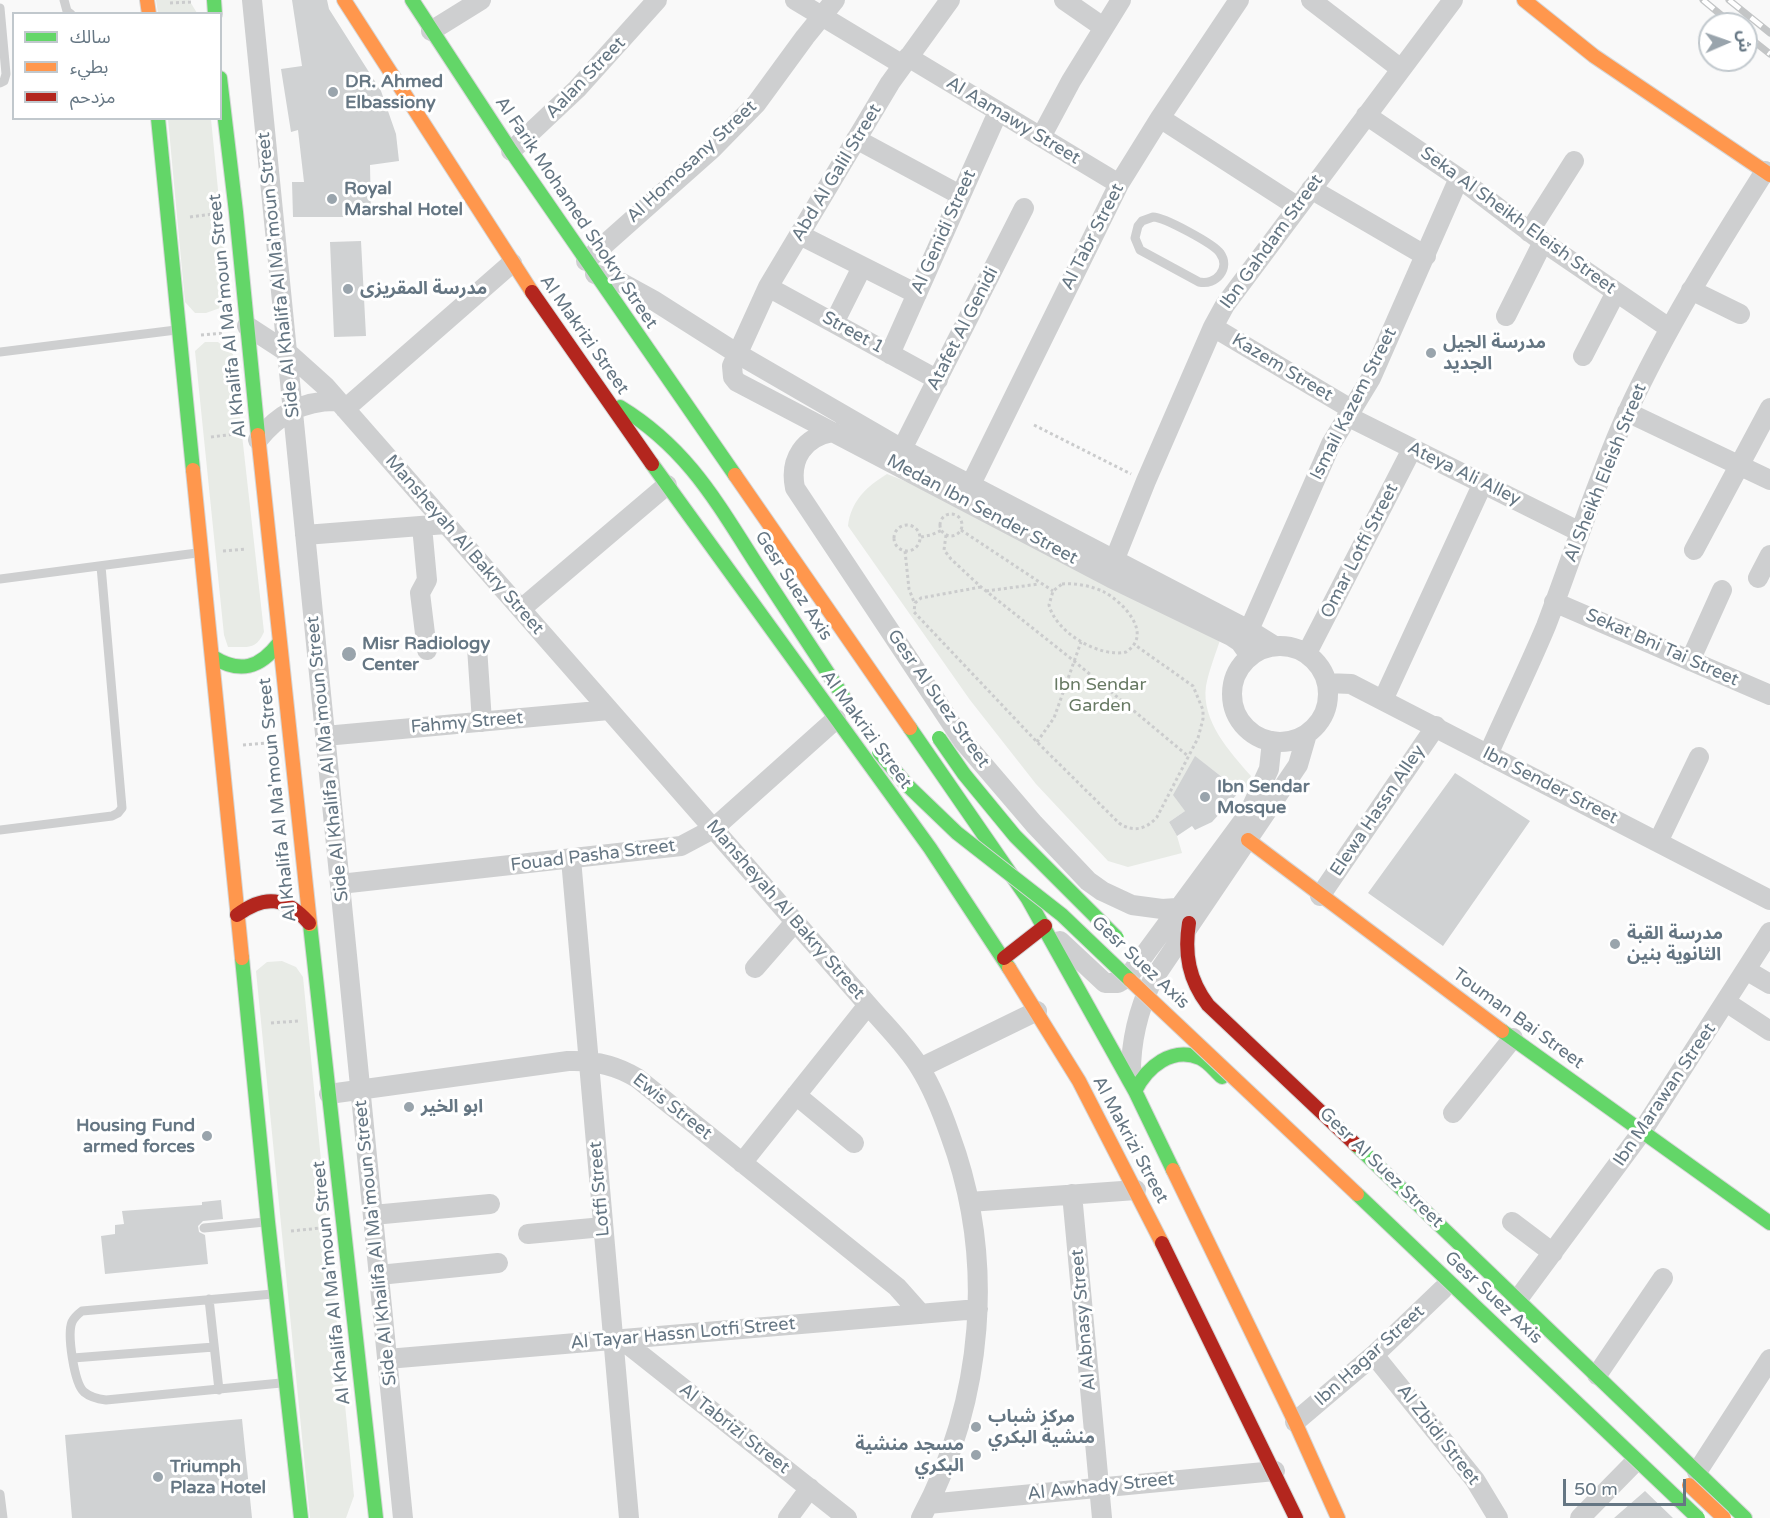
<!DOCTYPE html>
<html>
<head>
<meta charset="utf-8">
<style>
	body { margin:0 }
	#map { position:relative; width:1770px; height:1518px; overflow:hidden; background:#f9f9f9; font-family:"Varela Round","Noto Sans Arabic",sans-serif }
	canvas { display:block }
	.legend { position:absolute; left:12px; top:12px; width:210px; height:108px; box-sizing:border-box; background:#fff; border:2px solid #c1c8cd; margin:0; padding:8px 10px; list-style:none; font-size:18px; color:#657683 }
	.legend li { display:flex; align-items:center; gap:12px; height:30px }
	.legend b { width:30px; border:2px solid #c1c8cd }
	.north { position:absolute; left:1698px; top:12px; width:60px; height:60px; box-sizing:border-box; background:#fff; border:2px solid #c1c8cd; border-radius:50%; rotate:88deg; font-size:16px; font-weight:700; line-height:24px; text-align:center; color:#657683 }
	.north::after { content:''; display:block; margin:auto; width:21px; height:27px; background:#99a4ac; clip-path:polygon(50% 0,100% 100%,50% 72%,0 100%) }
	.scale { position:absolute; left:1563px; top:1479px; width:123px; height:27px; box-sizing:border-box; border:3px solid #657683; border-top:0; padding-left:8px; font-size:18px; line-height:21px; white-space:nowrap; color:#657683; -webkit-text-stroke:4px #fff; paint-order:stroke }
</style>
</head>
<body>
<div id="map">
<canvas width="1770" height="1518"></canvas>
<ul class="legend">
<li><b style="height:8px;background:#63d668"></b>سالك</li>
<li><b style="height:8px;background:#ff974d"></b>بطيء</li>
<li><b style="height:8px;background:#b3261e"></b>مزدحم</li>
</ul>
<div class="north">ش</div>
<div class="scale">50 m</div>
</div>
<script>
const ctx = document.querySelector('canvas').getContext('2d');
ctx.lineJoin = 'round';
function paint(path, color) {
  ctx.fillStyle = color;
  ctx.fill(path, 'evenodd');
}
function strokePath(path, color, width, dash) {
  ctx.strokeStyle = color;
  ctx.lineWidth = width;
  ctx.lineCap = dash ? 'butt' : 'round';
  ctx.setLineDash(dash || []);
  ctx.stroke(path);
}
function label(font, color, halo, rows, align = 'center') {
  ctx.font = font + ' "Varela Round","Noto Sans Arabic",sans-serif';
  ctx.lineWidth = 6;
  ctx.setLineDash([]);
  ctx.textBaseline = 'middle';
  ctx.strokeStyle = halo;
  ctx.fillStyle = color;
  for (const [text, x, y, turn = 0] of rows) {
    ctx.save();
    ctx.translate(x, y);
    ctx.rotate((+turn || 0) * Math.PI / 180);
    ctx.textAlign = isNaN(turn) ? turn : align;
    if (halo) ctx.strokeText(text, 0, 0);
    ctx.fillText(text, 0, 0);
    ctx.restore();
  }
}
paint(new Path2D(`
	M156 0H189L197 13H158Z
	M168 119H211L228 291 220 308 206 313H195L185 302Z
	M205 342H218L233 354 264 632C255 652 246 646 228 647L224 635 195 351Z
	M887 474 938 494 1221 637C1216 653 1209 670 1206 686 1201 721 1230 752 1251 776L1244 793 1195 757 1185 811 1169 822 1177 836 1182 853 1128 867 1108 861 1036 784 970 700 848 526C851 501 866 487 887 474Z
	M282 961 296 967 303 977 354 1496 346 1518H310L256 971 267 962Z`), '#e8ebe6');
paint(new Path2D(`
	M292 0H327L329 9 381 91 396 134 399 161 370 165 371 217H293L292 182H304L298 130 291 132 281 69 302 66Z
	M361 241 366 336 334 337 330 242Z
	M1195 756 1240 791 1212 822 1195 830 1192 826 1177 836 1169 822 1185 811 1173 795Z
	M1455 773 1530 821 1443 946 1368 893Z
	M221 1200 223 1219 203 1221 198 1226 199 1232 205 1235 208 1264 105 1274 101 1236 115 1234V1225L124 1224 122 1211 202 1205V1202Z
	M242 1419 252 1518H72L65 1435Z
	M1645 1491 1673 1518H1614Z`), '#d0d2d3');
const fast = new Path2D(`
	M214 0 215 14
	M412 0 511 151 735 475
	M220 78 236 212 258 435
	M158 118 193 470
	M620 407C687 448 716 501 757 565 786 609 814 652 843 696
	M652 464 930 848 1009 968
	M213 657C240 674 260 668 279 643
	M910 728 1028 899 1135 1091 1173 1170
	M310 924 376 1518
	M242 958 268 1222 301 1518
	M1502 1031 1770 1223
	M1135 1091C1147 1067 1172 1046 1200 1058 1209 1062 1215 1071 1222 1077
	M1356 1145 1745 1518`);
const slow = new Path2D(`
	M147 0 149 14
	M344 0 532 292
	M1524 0 1594 56 1770 175
	M258 435 310 924
	M193 470 242 958
	M735 475 910 728
	M1248 840 1502 1031
	M1009 968 1079 1081 1162 1243
	M1173 1170 1295 1422 1338 1518`);
const jam = new Path2D(`
	M532 292 652 464
	M237 915C265 894 286 897 309 923
	M1189 923C1184 954 1189 980 1208 1005L1356 1145
	M1004 958 1045 926
	M1162 1243 1296 1518`);
strokePath(fast, '#d5d6d7', 16);
strokePath(slow, '#d5d6d7', 16);
strokePath(jam, '#d5d6d7', 16);
strokePath(new Path2D(`
	M170 3 191 2
	M190 217 213 214
	M201 335 224 333
	M1034 425 1131 474
	M211 437 235 434
	M940 525a11 11 0 1 1 22 0a11 11 0 1 1-22 0Z
	M894 538a13 13 0 1 1 26 0a13 13 0 1 1-26 0Z
	M961 530 1053 591
	M946 535 944 550 951 559 981 587 1074 661 1188 756
	M921 537 931 535 942 530
	M223 551 246 549
	M905 551 909 589 914 602
	M1062 584C1077 583 1092 586 1104 592 1123 602 1154 634 1126 652 1100 658 1056 633 1049 605L1053 591Z
	M981 587 921 598 915 603 914 612 1037 742 1119 823C1133 833 1147 829 1157 817L1198 738 1203 719V710L1193 686 1135 645
	M986 591 1039 584
	M1037 742 1054 718 1081 642
	M243 745 267 743
	M271 1023 298 1021
	M291 1231 321 1228`), '#cbcccd', 3, [3, 3]);
strokePath(new Path2D(`
	M64 0 67 11 71 14
	M0 8 6 74 4 81 0 83
	M1153 217C1164 217 1214 244 1220 253 1231 268 1216 286 1199 282L1140 250 1135 238 1138 226 1142 221Z
	M0 352 176 330
	M0 579 197 553
	M0 830 112 816 118 813 122 808 101 566
	M204 1228 265 1222
	M273 1294 82 1311C78 1314 74 1318 72 1322 67 1334 74 1383 84 1392 90 1397 98 1399 106 1400L281 1383
	M209 1299 219 1390
	M73 1358 214 1347
	M0 1494 3 1518`), '#cecfd0', 9);
strokePath(new Path2D(`
	M252 0 403 1518
	M795 0 903 65
	M950 0 890 83 768 287 732 366 733 377 737 382 1111 578 1231 636 1240 642 1250 656
	M1064 0 1103 27
	M1311 0 1401 69
	M431 31 481 0
	M908 57 1119 184
	M1366 115 1459 178 1543 242 1669 328
	M1160 118 1298 207
	M1041 137 1071 81 1121 0
	M856 139 960 195
	M511 151 577 89 657 0
	M1311 189 1426 256
	M1529 232 1574 161
	M800 235 917 294
	M586 261 712 149 756 104 805 37 835 0
	M595 274 622 283 653 300 738 354 902 449 1249 630 1273 645
	M768 287 938 380
	M1691 290 1740 314
	M1506 316 1543 242
	M834 323 862 267
	M247 326 287 352 326 387 868 1005C885 1025 906 1045 920 1068 933 1089 942 1112 950 1135 996 1259 984 1401 921 1518
	M1213 327 1351 409
	M890 354 998 112
	M1583 356 1616 292
	M345 409 512 263
	M1627 412 1770 480
	M1347 416 1580 532
	M833 432C804 437 789 459 795 488L963 741 1034 824 1088 881 1102 891 1132 905 1162 909 1177 908
	M258 440C278 414 304 400 338 401
	M902 449 1024 208
	M970 486 1119 184 1160 118 1239 0
	M422 526 427 580 420 593 427 650
	M305 535 446 524
	M1694 550 1770 408
	M1110 571 1146 481 1213 327 1225 305 1453 0
	M1758 578 1770 555
	M1554 602 1770 695
	M521 609 667 485
	M1249 630 1331 444 1371 378 1459 178
	M1232 694a48 48 0 1 1 96 0a48 48 0 1 1-96 0Z
	M477 647 482 722
	M1307 653 1412 449
	M1690 661 1722 590
	M1327 683 1351 684 1770 900
	M1383 700 1483 483
	M325 736 609 710
	M1488 755C1507 712 1528 669 1546 626 1573 555 1596 482 1627 413 1666 328 1715 250 1765 171
	M1658 842 1699 757
	M571 859 629 1518
	M340 884 681 846 713 829 836 719
	M1320 896 1436 726
	M1060 941 1105 983H1118L1128 977 1249 813 1269 769 1272 741
	M755 968 795 922
	M1746 970 1770 984
	M1726 1002 1770 1031
	M920 1068 1037 1011
	M1131 1079C1130 1044 1137 1013 1152 981L1298 765 1307 734
	M329 1094 568 1061C593 1060 616 1065 637 1078L897 1287 921 1314
	M796 1095 854 1143
	M1453 1113 1513 1038
	M742 1163 868 1005
	M1072 1194 1102 1518
	M969 1202 1136 1190
	M373 1215 490 1204
	M1512 1222 1553 1253
	M528 1234 603 1227
	M379 1275 498 1263
	M1518 1299 1641 1133 1770 932
	M621 1339 847 1518
	M1374 1355 1475 1480 1498 1518
	M387 1359 978 1309
	M1597 1375 1663 1278
	M1295 1422 1374 1355 1443 1289
	M1697 1472 1770 1359
	M928 1504 1275 1471
	M788 1518 810 1488
	M1580 1518 1633 1464`), '#cecfd0', 20);
strokePath(fast, '#63d668', 14);
strokePath(slow, '#ff974d', 14);
strokePath(jam, '#b3261e', 14);
const rail = new Path2D(`
	M1703 0 1732 24
	M1729 0 1770 33
	M1746 35 1770 54`);
strokePath(rail, '#c3c5c6', 7);
strokePath(rail, '#fff', 4.5, [14]);
const fastBridge = new Path2D(`
	M939 738 964 774 1015 836 1117 938
	M879 752 906 784 957 833 1062 915 1130 980
	M1357 1194 1698 1518`);
const slowBridge = new Path2D(`
	M1130 980 1357 1194
	M1689 1485 1724 1518`);
strokePath(fastBridge, '#d5d6d7', 16, []);
strokePath(slowBridge, '#d5d6d7', 16, []);
strokePath(fastBridge, '#63d668', 14);
strokePath(slowBridge, '#ff974d', 14);
for (const [x, y, r, color] of [
	[333,92,6,"#99a4ac"],
	[332,199,6,"#99a4ac"],
	[348,289,6,"#99a4ac"],
	[1431,353,6,"#99a4ac"],
	[349,654,8,"#99a4ac"],
	[1205,797,6,"#99a4ac"],
	[1615,944,6,"#99a4ac"],
	[409,1107,6,"#99a4ac"],
	[207,1136,6,"#99a4ac"],
	[976,1427,6,"#99a4ac"],
	[976,1455,6,"#99a4ac"],
	[158,1477,6,"#99a4ac"]
]) {
  const dot = new Path2D();
  dot.arc(x, y, r, 0, 2 * Math.PI);
  ctx.fillStyle = color;
  ctx.fill(dot);
  strokePath(dot, '#fff', 2);
}
label('18px', '#657683', '#fff', [
	["Aalan Street",586,78,-46],
	["Al Aamawy Street",1013,121,31],
	["Al Homosany Street",692,162,-43],
	["Abd Al Galil Street",837,173,-59],
	["Al Farik Mohamed Shokry Street",576,213,56],
	["Seka Al Sheikh Eleish Street",1518,221,36],
	["Al Genidi Street",944,232,-66],
	["Al Tabr Street",1093,237,-63],
	["Ibn Gahdam Street",1272,242,-54],
	["Side Al Khalifa Al Ma'moun Street",279,275,-96],
	["Al Khalifa Al Ma'moun Street",228,316,-96],
	["Atafet Al Genidi",963,329,-63],
	["Street 1",853,333,29],
	["Al Makrizi Street",584,335,55],
	["Kazem Street",1282,368,31],
	["Ismail Kazem Street",1354,404,-63],
	["Al Sheikh Eleish Street",1606,473,-68],
	["Ateya Ali Alley",1464,474,26],
	["Medan Ibn Sender Street",982,510,28],
	["Mansheyah Al Bakry Street",464,545,49],
	["Omar Lotfi Street",1360,551,-63],
	["Gesr Suez Axis",793,586,57],
	["Sekat Bni Tai Street",1662,648,24],
	["Gesr Al Suez Street",938,699,55],
	["Fahmy Street",467,723,-5],
	["Al Makrizi Street",866,730,54],
	["Side Al Khalifa Al Ma'moun Street",328,759,-96],
	["Ibn Sender Street",1550,786,27],
	["Al Khalifa Al Ma'moun Street",278,800,-96],
	["Elewa Hassn Alley",1378,811,-56],
	["Fouad Pasha Street",593,856,-7],
	["Mansheyah Al Bakry Street",785,910,49],
	["Gesr Suez Axis",1140,963,43],
	["Touman Bai Street",1518,1019,36],
	["Ibn Marawan Street",1665,1095,-56],
	["Ewis Street",672,1107,38],
	["Al Makrizi Street",1130,1140,62],
	["Gesr Al Suez Street",1381,1168,44],
	["Lotfi Street",600,1189,-95],
	["Side Al Khalifa Al Ma'moun Street",376,1243,-96],
	["Al Khalifa Al Ma'moun Street",332,1283,-96],
	["Gesr Suez Axis",1493,1298,43],
	["Al Abnasy Street",1084,1320,-95],
	["Al Tayar Hassn Lotfi Street",683,1334,-5],
	["Ibn Hagar Street",1370,1356,-42],
	["Al Tabrizi Street",734,1429,38],
	["Al Zbidi Street",1438,1435,52],
	["Al Awhady Street",1101,1487,-6]
]);
label('bold 18px', '#657683', '#fff', [
	["DR. Ahmed",345,82],
	["Elbassiony",345,103],
	["Royal",344,189],
	["Marshal Hotel",344,210],
	["مدرسة المقريزى",360,289],
	["مدرسة الجيل",1443,343],
	["الجديد",1443,364],
	["Misr Radiology",362,644],
	["Center",362,665],
	["Ibn Sendar",1217,787],
	["Mosque",1217,808],
	["مدرسة القبة",1627,934],
	["الثانوية بنين",1627,955],
	["ابو الخير",421,1107],
	["Housing Fund",195,1126,"right"],
	["armed forces",195,1147,"right"],
	["مركز شباب",988,1417],
	["منشية البكري",988,1438],
	["مسجد منشية",964,1445,"right"],
	["البكري",964,1466,"right"],
	["Triumph",170,1467],
	["Plaza Hotel",170,1488]
], 'left');
label('18px', '#687a64', '#fff', [
	["Ibn Sendar",1100,685],
	["Garden",1100,706]
]);
</script>
</body>
</html>
